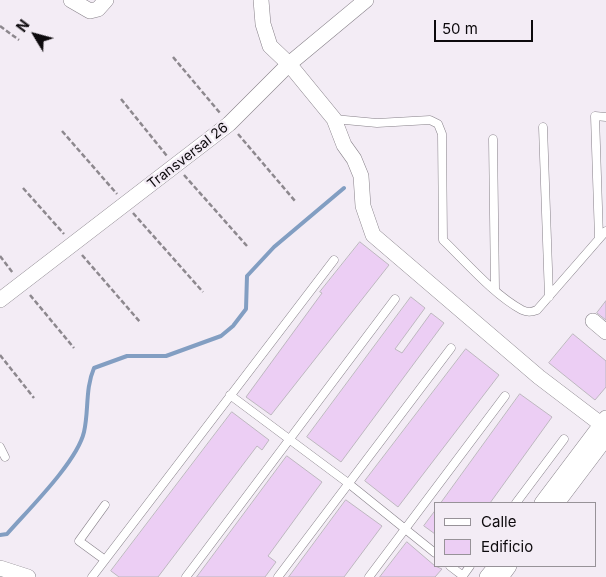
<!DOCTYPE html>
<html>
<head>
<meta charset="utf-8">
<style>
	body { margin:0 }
	#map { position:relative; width:606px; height:577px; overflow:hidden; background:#f3ecf5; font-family:Inter,sans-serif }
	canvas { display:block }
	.legend { position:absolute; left:434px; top:502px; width:162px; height:65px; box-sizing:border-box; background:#f3ecf5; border:1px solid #979298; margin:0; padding:6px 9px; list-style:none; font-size:15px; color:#0d0a0d }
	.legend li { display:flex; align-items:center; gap:10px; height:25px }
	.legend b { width:25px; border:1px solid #979298 }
	.north { position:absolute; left:10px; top:10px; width:50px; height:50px; -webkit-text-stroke:4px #f3ecf5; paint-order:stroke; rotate:307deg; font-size:14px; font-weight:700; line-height:20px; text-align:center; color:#0d0a0d }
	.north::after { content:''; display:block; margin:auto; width:18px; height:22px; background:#0d0a0d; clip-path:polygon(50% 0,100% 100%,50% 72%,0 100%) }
	.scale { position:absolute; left:434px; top:20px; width:99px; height:22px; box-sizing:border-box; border:2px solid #0d0a0d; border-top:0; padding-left:6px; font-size:15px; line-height:18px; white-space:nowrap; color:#0d0a0d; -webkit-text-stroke:4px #f3ecf5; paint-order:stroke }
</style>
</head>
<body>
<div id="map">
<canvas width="606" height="577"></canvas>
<ul class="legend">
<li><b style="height:6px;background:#fff"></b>Calle</li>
<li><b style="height:14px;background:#eccef4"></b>Edificio</li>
</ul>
<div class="north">N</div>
<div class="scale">50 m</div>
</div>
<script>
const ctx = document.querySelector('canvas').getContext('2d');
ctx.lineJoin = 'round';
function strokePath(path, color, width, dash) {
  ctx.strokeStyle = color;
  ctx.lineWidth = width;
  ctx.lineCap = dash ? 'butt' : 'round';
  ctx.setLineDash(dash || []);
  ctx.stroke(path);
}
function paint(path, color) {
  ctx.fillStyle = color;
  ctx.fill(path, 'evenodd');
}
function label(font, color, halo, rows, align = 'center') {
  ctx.font = font + ' Inter,sans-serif';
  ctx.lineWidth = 4.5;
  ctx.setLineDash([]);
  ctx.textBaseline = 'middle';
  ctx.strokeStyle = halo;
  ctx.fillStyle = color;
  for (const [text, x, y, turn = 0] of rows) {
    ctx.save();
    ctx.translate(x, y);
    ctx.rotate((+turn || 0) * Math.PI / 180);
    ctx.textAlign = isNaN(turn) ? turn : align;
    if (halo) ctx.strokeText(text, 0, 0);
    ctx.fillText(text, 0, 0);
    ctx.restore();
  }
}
strokePath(new Path2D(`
	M0 535 7 534C28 510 77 462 84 432 89 410 85 389 94 368L127 356H166L221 336 233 326 246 309 247 276 274 247 344 188`), '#829ec2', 4);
const building = new Path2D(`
	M360 242 389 265 271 415 246 397 322 293 320 292Z
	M411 297 425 308 395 349 402 353 431 313 444 323 341 462 307 437Z
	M606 301V320L597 313Z
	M573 334 606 361V387L595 400 549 363Z
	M466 349 499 375 398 507 365 481Z
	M520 394 552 417 490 503H441Z
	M232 412 269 440 262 450 257 446 158 577H119L111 571Z
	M287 456 322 482 268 556 276 562 265 577H197Z
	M346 500 382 526 344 577H289Z
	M435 511V534L424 526Z
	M407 542 435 566 442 569 435 577H380Z`);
paint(building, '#eccef4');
strokePath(building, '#bdb7bf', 1);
const service = new Path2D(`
	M334 119 377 123 430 120 438 124 442 134 443 240C466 262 494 295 522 310 528 313 532 312 537 310L606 231
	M543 127 549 297
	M493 139 495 289
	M599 238 595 116 606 117
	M230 395 348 483 435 553
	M0 447 5 457
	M516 503 564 439
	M105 505 79 541 105 560
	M450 566 463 576
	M92 577 334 260
	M186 577 395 299
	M278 577 451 348
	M369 577 505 396
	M462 577 470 566`);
const minor = new Path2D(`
	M71 0 90 11 98 9 106 0
	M261 0 263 24 270 46 289 64 334 119 344 145 354 159 361 176 363 206 373 235 539 377 606 428
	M0 300 229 124 289 64 366 0
	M593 321 606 332
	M542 503 606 418
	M557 503 606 438
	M0 568 28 577
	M487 577 496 566
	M501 577 509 566`);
strokePath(service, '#878189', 9);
strokePath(minor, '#878189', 16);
strokePath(new Path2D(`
	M0 26 19 40
	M173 57 220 113
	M121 99 167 156
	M62 131 117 194
	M238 134 295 201
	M184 175 247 246
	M23 188 64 234
	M133 213 203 292
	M82 255 140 322
	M0 256 13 273
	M30 295 74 348
	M0 355 34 398`), '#8d888e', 2.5, [5, 2.5]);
strokePath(service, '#fff', 8);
strokePath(minor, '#fff', 15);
label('14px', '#0d0a0d', '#f3ecf5', [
	["Transversal 26",188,156,-38]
]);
</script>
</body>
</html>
